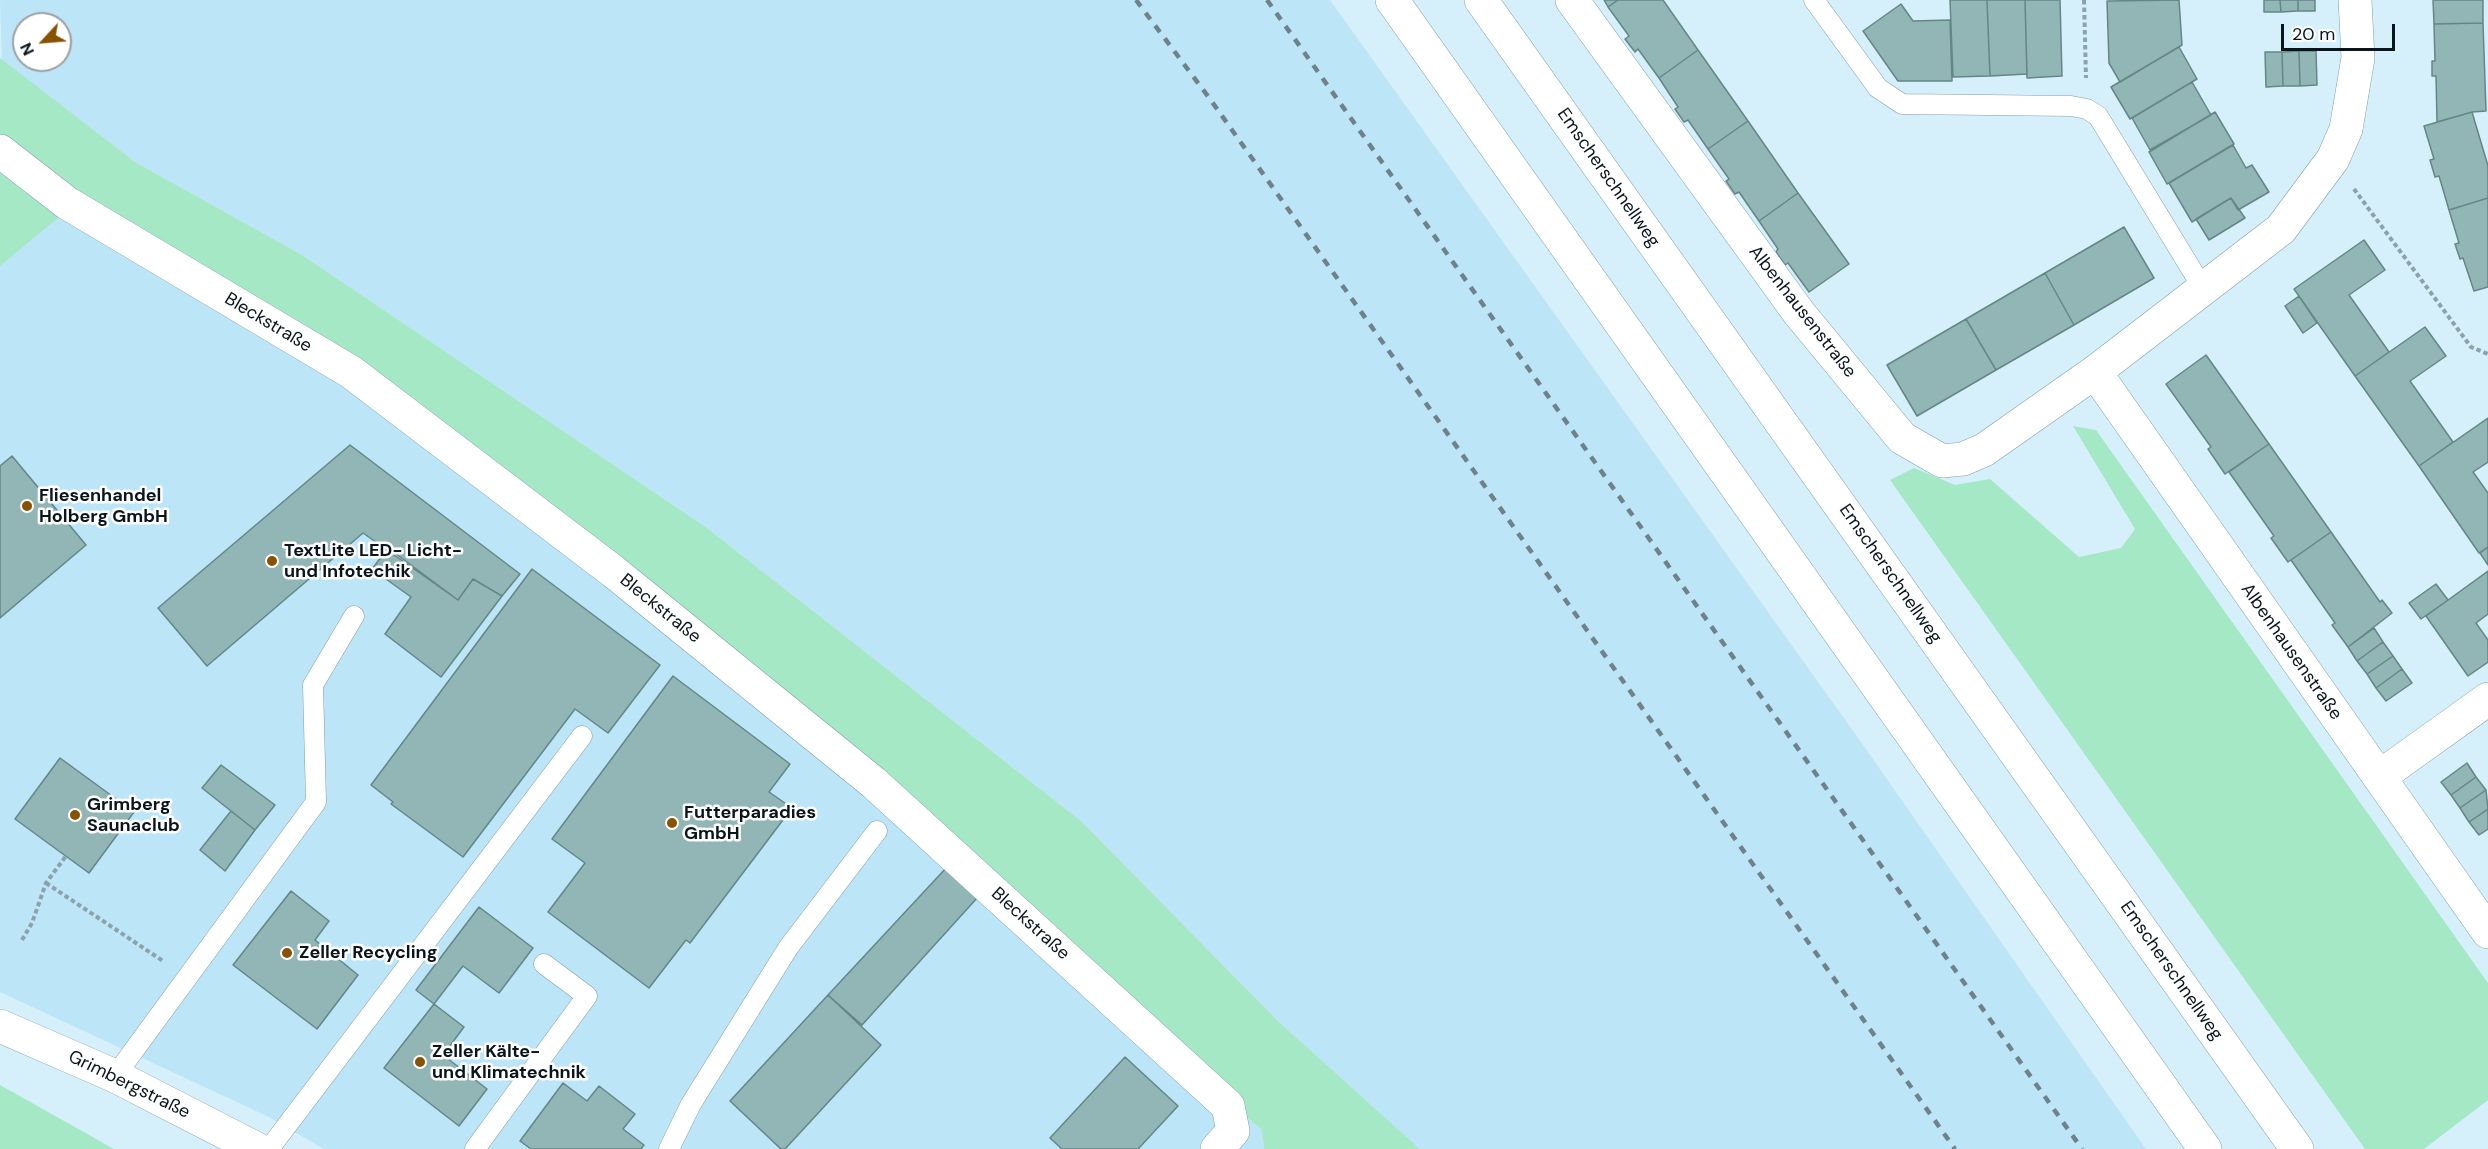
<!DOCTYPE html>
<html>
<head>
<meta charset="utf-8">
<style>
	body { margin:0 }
	#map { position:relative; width:2488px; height:1149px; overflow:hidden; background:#d5f0fb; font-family:"DM Sans",sans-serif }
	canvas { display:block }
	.north { position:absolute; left:12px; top:12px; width:60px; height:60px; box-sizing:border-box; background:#fff; border:2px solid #9da1a3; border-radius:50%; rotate:244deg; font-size:16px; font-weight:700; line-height:24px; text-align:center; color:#09151a }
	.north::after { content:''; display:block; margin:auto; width:21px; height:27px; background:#885200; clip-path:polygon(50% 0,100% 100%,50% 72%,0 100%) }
	.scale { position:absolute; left:2281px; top:24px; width:114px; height:27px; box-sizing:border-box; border:3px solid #09151a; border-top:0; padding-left:8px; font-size:18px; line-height:21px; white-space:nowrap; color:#09151a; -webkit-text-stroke:4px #fff; paint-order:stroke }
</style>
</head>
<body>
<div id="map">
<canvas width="2488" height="1149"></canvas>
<div class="north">N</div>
<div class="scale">20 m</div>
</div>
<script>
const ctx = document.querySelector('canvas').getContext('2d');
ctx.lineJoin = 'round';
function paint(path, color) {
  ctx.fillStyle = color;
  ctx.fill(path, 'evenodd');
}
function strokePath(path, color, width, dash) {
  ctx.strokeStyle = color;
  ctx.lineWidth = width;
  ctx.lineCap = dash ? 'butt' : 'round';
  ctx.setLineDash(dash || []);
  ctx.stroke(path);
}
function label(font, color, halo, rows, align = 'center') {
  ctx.font = font + ' "DM Sans",sans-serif';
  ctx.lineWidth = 5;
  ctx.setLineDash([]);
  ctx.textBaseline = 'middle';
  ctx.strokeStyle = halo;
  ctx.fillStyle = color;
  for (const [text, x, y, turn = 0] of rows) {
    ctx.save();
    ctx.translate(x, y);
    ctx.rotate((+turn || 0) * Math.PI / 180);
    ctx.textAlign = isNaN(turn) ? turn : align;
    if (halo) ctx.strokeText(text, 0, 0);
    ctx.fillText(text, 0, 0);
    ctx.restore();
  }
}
paint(new Path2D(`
	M0 0H1330L1856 735 2146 1149H1420L1279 1022 1081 821 707 528 302 255 135 162 2 61ZM24 24H60V60H24Z
	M63 214 343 381 607 577 1262 1130 1264 1149H324L269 1117 0 992V266Z`), '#bce5f7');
paint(new Path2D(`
	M0 58 135 162 302 255 707 528 1081 821 1279 1022 1420 1149H1264L1262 1130 360 368 63 214 0 266Z
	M2073 426 2096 430 2488 983V1100L2424 1149H2365L1890 480 1914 468 1955 485 1990 479 2079 557 2121 548 2135 529Z
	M0 1085 114 1149H0Z`), '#a4e8c6');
const building = new Path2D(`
	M1604 0H1618L1608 7Z
	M1618 0H1663L1698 50 1659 78 1638 49 1635 52 1625 39 1629 36 1608 7Z
	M1950 0H1987L1990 76 1953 77Z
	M1987 0H2025L2027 74 1990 76Z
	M2025 0H2060L2062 76 2027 78Z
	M2179 0 2182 45 2120 82 2109 63 2107 1Z
	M2264 0H2280L2281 12H2264Z
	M2280 0H2298V11L2281 12Z
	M2298 0H2315V11H2298Z
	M2433 0H2483V23L2434 24Z
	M1901 4 1913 21 1950 20 1952 81H1898L1863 31Z
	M2483 23 2486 111 2472 112 2437 122 2436 76H2432V61H2435L2434 24Z
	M2179 47 2197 79 2130 119 2111 87Z
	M1698 50 1748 121 1708 149 1688 120 1684 122 1675 109 1678 107 1659 78Z
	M2299 51 2300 86H2283L2282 52Z
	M2299 51H2316L2317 85 2300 86Z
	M2265 52H2282L2283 86 2266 87Z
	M2192 82 2211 115 2150 150 2132 118Z
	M2215 112 2234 144 2167 184 2149 152Z
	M2472 112 2488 166V198L2449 210 2439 176 2435 177 2430 160 2434 159 2424 126Z
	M1748 121 1798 193 1759 221 1739 192 1735 194 1726 181 1729 179 1708 149Z
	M2233 145 2246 168 2252 165 2269 192 2238 210 2231 198 2192 222 2169 183Z
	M1798 193 1849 264 1809 292 1788 263 1785 265 1776 252 1778 249 1759 221Z
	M2231 198 2245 218 2209 240 2196 219Z
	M2488 198V287L2474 291 2463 258 2460 259 2455 244 2459 243 2449 210Z
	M2124 227 2154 278 2074 325 2045 273Z
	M2364 240 2385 270 2349 295 2389 352 2355 376 2294 289Z
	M2045 273 2074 325 1996 370 1966 319Z
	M2299 296 2317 323 2303 333 2285 306Z
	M1966 319 1996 370 1917 416 1887 365Z
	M2425 327 2446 356 2410 381 2453 442 2419 466 2355 376Z
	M2206 355 2269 444 2225 474 2208 449 2211 447 2166 384Z
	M2488 418V462L2473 472 2488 493V547L2479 553 2419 466Z
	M2269 444 2331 532 2288 562 2271 538 2274 536 2229 472Z
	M350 445 520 574 502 596 473 579 458 600 363 533 207 666 158 608Z
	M12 456 86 545 0 618V466Z
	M2331 532 2380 602 2382 600 2392 613 2348 647 2332 625 2335 623 2291 560Z
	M2488 547V565L2480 553Z
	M388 548 458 600 473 579 502 596 441 677 385 634 411 597 372 569Z
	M532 569 660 665 608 733 575 709 463 857 391 804 393 802 371 785Z
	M2488 571V614L2476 623 2488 640V662L2468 676 2426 616Z
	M2436 584 2448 600 2421 619 2409 603Z
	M2374 628 2383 642 2357 661 2348 647Z
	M2383 642 2393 656 2367 674 2357 661Z
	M2393 656 2402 669 2376 688 2367 674Z
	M2402 669 2412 683 2386 701 2376 688Z
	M673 676 790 764 769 792 792 808 690 943 686 940 649 988 548 912 585 863 552 839Z
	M60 758 134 812 89 873 15 819Z
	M2467 763 2476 777 2451 795 2441 782Z
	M221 765 275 805 255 830 202 788Z
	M2476 777 2486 790 2460 808 2451 795Z
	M2486 790 2488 809 2469 822 2460 808Z
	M2488 809V829L2479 835 2469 822Z
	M231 811 255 830 225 871 200 850Z
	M947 867 978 897 862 1025 828 995Z
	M291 891 329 921 315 940 358 975 317 1029 233 965Z
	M479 907 533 948 499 993 463 966 434 1004 416 990Z
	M828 995 881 1045 785 1149H781L730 1101Z
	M434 1004 464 1027 443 1055 487 1089 459 1126 384 1068Z
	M1125 1057 1178 1106 1138 1149H1062L1050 1138Z
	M563 1083 587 1101 599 1086 635 1114 623 1129 644 1145 641 1149H531L520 1141Z`);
paint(building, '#91b6b5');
strokePath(building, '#648786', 1.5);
const service = new Path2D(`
	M1814 0 1878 88 1902 104 2071 106 2087 109 2098 116 2204 290
	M115 1076 316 802 313 685 354 616
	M269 1149 582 736
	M475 1149 587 996 544 964
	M669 1149 691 1104 788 948 877 831`);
const minor = new Path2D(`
	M1572 0 1799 313 1902 438 1942 461 1963 459 1984 450 2095 372 2488 932
	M0 151 67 203 351 372 614 572 874 783 1228 1106 1233 1131 1217 1149
	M2095 372 2281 229 2333 159 2346 129 2358 58 2355 0
	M2379 777 2488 699`);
const tertiary = new Path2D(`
	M0 1026 115 1076 257 1149`);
const motorway = new Path2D(`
	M1392 0 2205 1149
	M1481 0 2297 1149`);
strokePath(service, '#7f9fac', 21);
strokePath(minor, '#7f9fac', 34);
strokePath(tertiary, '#7f9fac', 34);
strokePath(motorway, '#7f9fac', 34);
strokePath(new Path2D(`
	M2084 0 2086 78
	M2354 189 2471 347 2488 354
	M46 883 163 961
	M22 940 32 923 46 883 66 856`), '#8ca1aa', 4, [4.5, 3]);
strokePath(service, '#fff', 20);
strokePath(minor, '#fff', 33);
strokePath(tertiary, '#fff', 33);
strokePath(motorway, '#fff', 33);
strokePath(new Path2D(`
	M1136 0 1210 99 1955 1149
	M1267 0 2082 1149`), '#6f828a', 4.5, [8, 8]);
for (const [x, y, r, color] of [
	[27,506,6,"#885200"],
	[272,561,6,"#885200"],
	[75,815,6,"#885200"],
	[672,823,6,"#885200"],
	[287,953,6,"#885200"],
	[420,1062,6,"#885200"]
]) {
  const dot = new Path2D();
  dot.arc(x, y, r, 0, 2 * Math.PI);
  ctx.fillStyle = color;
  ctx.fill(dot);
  strokePath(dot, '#fff', 2);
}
label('18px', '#09151a', '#fff', [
	["Emscherschnellweg",1608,178,55],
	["Albenhausenstraße",1802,312,52],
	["Bleckstraße",268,323,31],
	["Emscherschnellweg",1890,574,55],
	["Bleckstraße",660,609,39],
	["Albenhausenstraße",2291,652,55],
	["Bleckstraße",1030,924,42],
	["Emscherschnellweg",2171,971,55],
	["Grimbergstraße",129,1085,26]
]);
label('bold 18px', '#09151a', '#fff', [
	["Fliesenhandel",39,496],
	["Holberg GmbH",39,517],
	["TextLite LED- Licht-",284,551],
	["und Infotechik",284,572],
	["Grimberg",87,805],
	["Saunaclub",87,826],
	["Futterparadies",684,813],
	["GmbH",684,834],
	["Zeller Recycling",299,953],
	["Zeller Kälte-",432,1052],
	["und Klimatechnik",432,1073]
], 'left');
</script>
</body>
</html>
